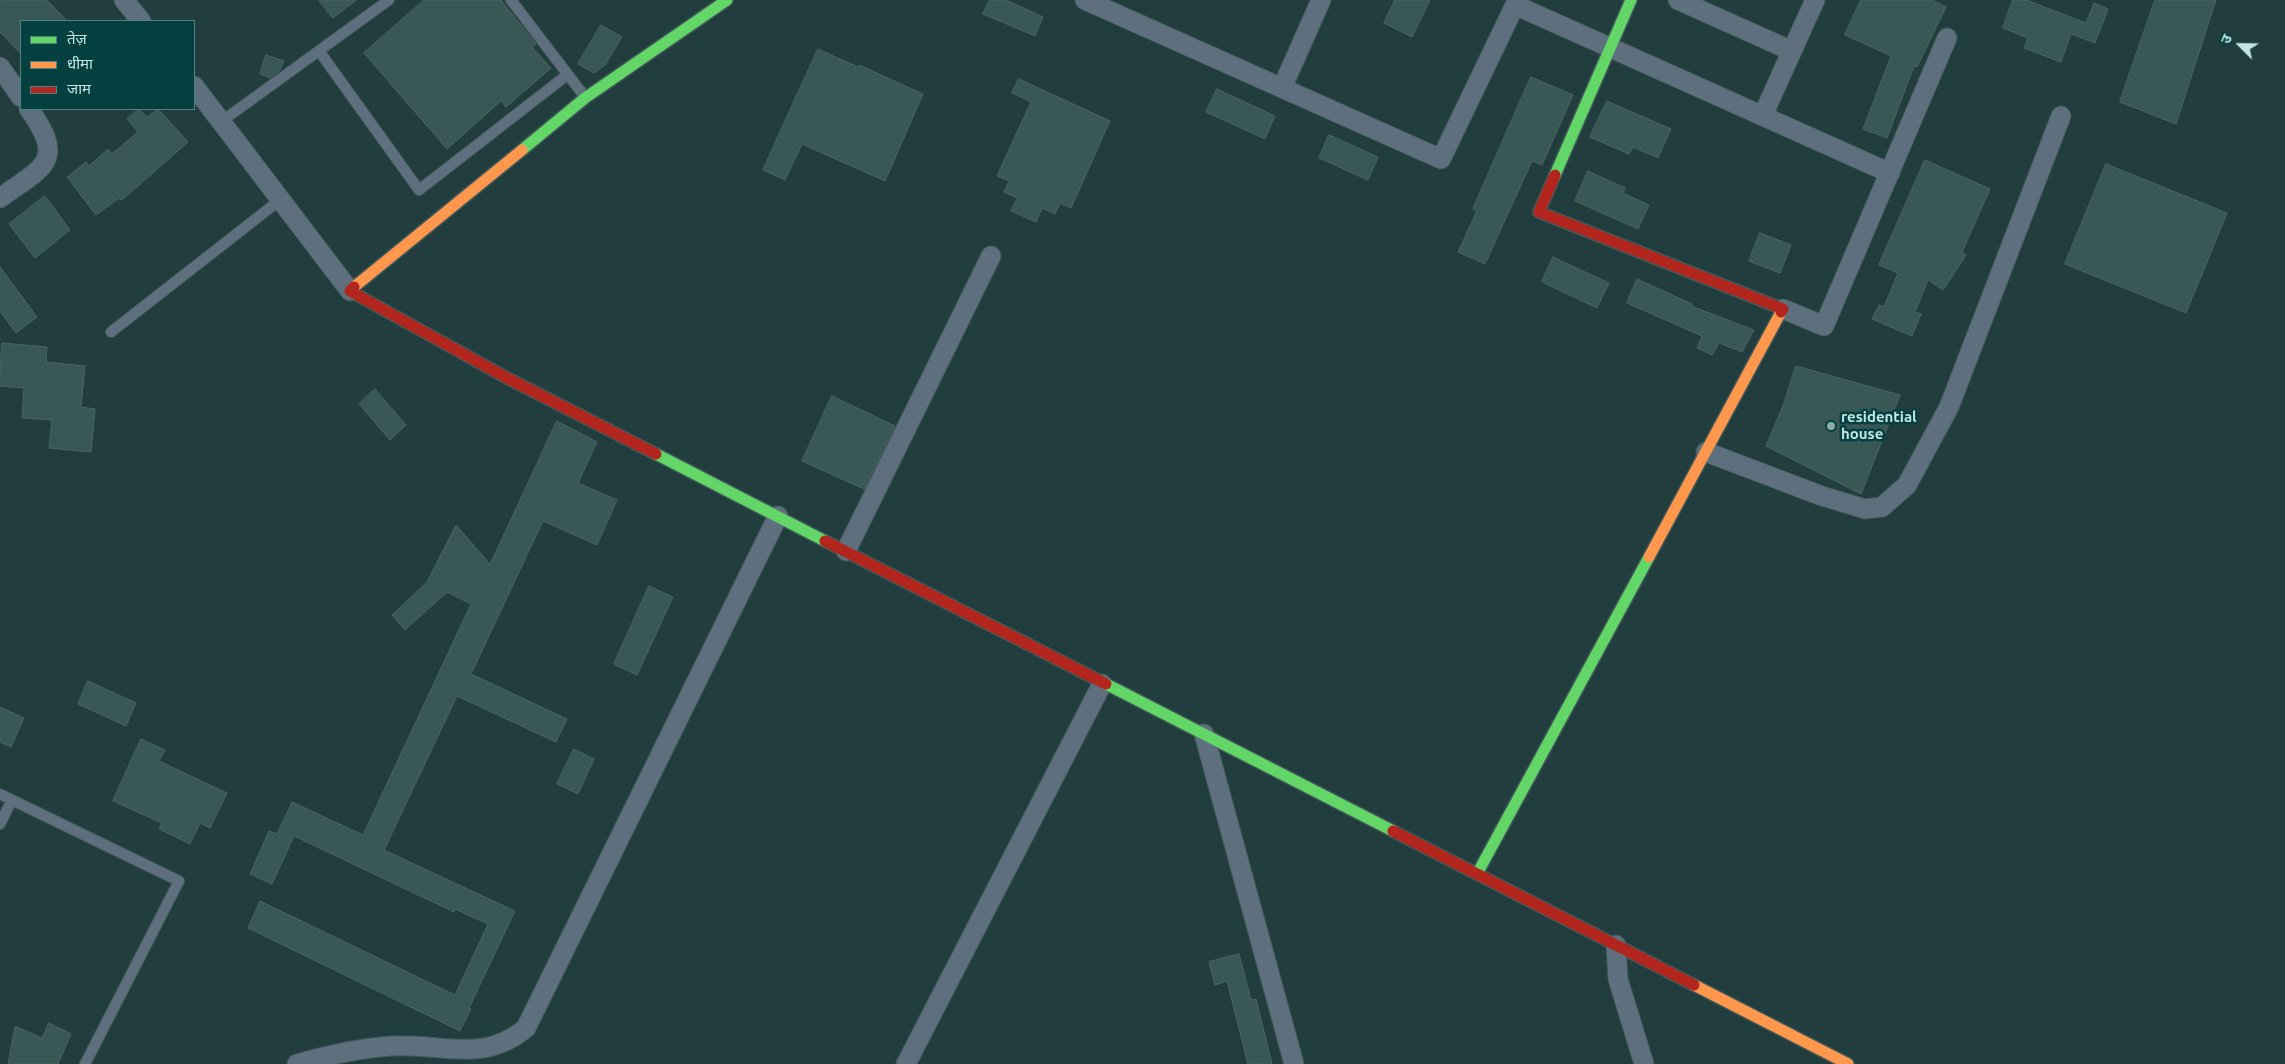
<!DOCTYPE html>
<html>
<head>
<meta charset="utf-8">
<style>
	body { margin:0 }
	#map { position:relative; width:2285px; height:1064px; overflow:hidden; background:#213d3d; font-family:Ubuntu,"Noto Sans Devanagari",sans-serif }
	canvas { display:block }
	.legend { position:absolute; left:20px; top:20px; width:175px; height:90px; box-sizing:border-box; background:#044040; border:1px solid #518282; margin:0; padding:6px 9px; list-style:none; font-size:15px; color:#c4e5e5 }
	.legend li { display:flex; align-items:center; gap:10px; height:25px }
	.legend b { width:25px; border:1px solid #518282 }
	.north { position:absolute; left:2215px; top:20px; width:50px; height:50px; -webkit-text-stroke:4px #044040; paint-order:stroke; rotate:293deg; font-size:14px; font-weight:700; line-height:20px; text-align:center; color:#c4e5e5 }
	.north::after { content:''; display:block; margin:auto; width:18px; height:22px; background:#c4e5e5; clip-path:polygon(50% 0,100% 100%,50% 72%,0 100%) }
</style>
</head>
<body>
<div id="map">
<canvas width="2285" height="1064"></canvas>
<ul class="legend">
<li><b style="height:6px;background:#63d668"></b>तेज़</li>
<li><b style="height:6px;background:#ff974d"></b>धीमा</li>
<li><b style="height:6px;background:#b3261e"></b>जाम</li>
</ul>
<div class="north">उ</div>
</div>
<script>
const ctx = document.querySelector('canvas').getContext('2d');
ctx.lineJoin = 'round';
function paint(path, color) {
  ctx.fillStyle = color;
  ctx.fill(path, 'evenodd');
}
function strokePath(path, color, width, dash) {
  ctx.strokeStyle = color;
  ctx.lineWidth = width;
  ctx.lineCap = dash ? 'butt' : 'round';
  ctx.setLineDash(dash || []);
  ctx.stroke(path);
}
function label(font, color, halo, rows, align = 'center') {
  ctx.font = font + ' Ubuntu,sans-serif';
  ctx.lineWidth = 5;
  ctx.setLineDash([]);
  ctx.textBaseline = 'middle';
  ctx.strokeStyle = halo;
  ctx.fillStyle = color;
  for (const [text, x, y, turn = 0] of rows) {
    ctx.save();
    ctx.translate(x, y);
    ctx.rotate((+turn || 0) * Math.PI / 180);
    ctx.textAlign = isNaN(turn) ? turn : align;
    if (halo) ctx.strokeText(text, 0, 0);
    ctx.fillText(text, 0, 0);
    ctx.restore();
  }
}
const building = new Path2D(`
	M0 0H47L67 21H21V54L0 32Z
	M319 0H356L333 18Z
	M424 0H501L536 44 532 47 551 68 506 107 501 101 447 149 364 53Z
	M990 0H1006L1043 17 1035 36 983 14Z
	M1395 0H1430L1412 37 1384 23Z
	M1861 0H1932L1946 7 1917 67 1914 66 1887 138 1863 129 1891 56 1845 35Z
	M2013 0H2026L2086 23 2094 3 2108 9 2095 43 2071 34 2061 62 2024 48 2028 38 2003 28Z
	M2155 0H2216L2176 124 2120 102Z
	M601 25 622 37 605 65 594 73 578 64Z
	M818 49 858 67 859 65 923 94 885 181 802 144 785 180 763 170Z
	M266 55 284 61 280 70 270 78 260 74Z
	M1531 77 1573 95 1542 165 1532 161 1485 264 1458 252 1477 211 1473 209Z
	M1019 79 1110 121 1071 208 1060 203 1055 214 1042 208 1036 222 1011 211 1017 198 1004 192 1009 181 997 176 1031 102 1012 93Z
	M1217 89 1275 116 1265 139 1206 112Z
	M1607 101 1671 129 1658 158 1633 147 1629 154 1590 137Z
	M139 109 147 117 158 109 188 142 122 200 119 198 96 215 67 177 86 162 89 166 108 149 112 154 138 132 127 119Z
	M1329 135 1378 157 1368 180 1319 158Z
	M1925 160 1990 189 1962 252 1966 255 1943 290 1928 280 1915 312 1921 314 1912 336 1872 319 1879 305 1884 307 1898 273 1879 265Z
	M2106 164 2227 213 2186 313 2065 264Z
	M1588 171 1625 188 1623 193 1649 205 1638 229 1575 201Z
	M45 196 70 230 35 258 9 224Z
	M1760 233 1791 245 1780 273 1749 261Z
	M1553 257 1609 283 1597 308 1542 282Z
	M0 267 37 317 16 333 0 311Z
	M1637 279 1692 304 1691 306 1754 330 1742 352 1719 343 1712 355 1697 348 1702 336 1627 303Z
	M2 343 47 347 46 362 85 366 81 407 95 409 91 452 49 448 52 420 22 418 24 388 0 386Z
	M1796 366 1900 395 1861 494 1766 446 1783 406Z
	M375 389 406 425 390 440 359 404Z
	M832 396 895 426 864 489 802 461Z
	M557 421 597 442 578 483 617 500 597 545 543 521 471 674 567 719 556 742 457 696 384 850 515 911 469 1008 471 1009 460 1031 248 928 260 901 455 995 488 924 455 909 454 912 294 836 272 884 250 874 269 831 277 834 292 802 363 835 471 604 447 592 405 630 392 615 427 582 456 525 490 564Z
	M649 586 673 597 637 675 614 664Z
	M88 681 136 703 126 726 78 704Z
	M0 707 24 718 11 747 0 742Z
	M141 739 165 750 159 761 227 793 210 828 200 823 190 844 159 829 162 823 113 801Z
	M574 749 594 759 578 794 557 784Z
	M1239 954 1251 1000 1256 999 1272 1064H1248L1227 981 1215 985 1209 962Z
	M49 1023 71 1034 58 1064H8L15 1026 42 1038Z`);
paint(building, '#395855');
strokePath(building, '#4b6462', 1);
const lane = new Path2D(`
	M511 0 585 97
	M319 51 419 190 567 75
	M222 121 389 0
	M111 332 280 200
	M0 794 12 800
	M0 824 12 800 179 881 85 1064`);
const street = new Path2D(`
	M124 0 141 21
	M1085 0 1441 159 1515 5 1890 173
	M1678 0 1792 51
	M0 67 21 97
	M194 86 350 291
	M1282 88 1321 0
	M1763 115 1815 0
	M0 198C43 167 67 162 29 109
	M1783 309 1824 326 1947 38
	M1706 452 1822 496 1865 509 1882 507 1907 485 1949 407 2061 116
	M846 551 991 256
	M1204 734 1294 1064
	M1616 945 1618 979 1644 1064
	M297 1064C325 1056 362 1048 391 1046 442 1043 483 1064 526 1028L778 516
	M906 1064 1102 684`);
const fast = new Path2D(`
	M522 150 585 98 727 0
	M1555 175 1631 0
	M656 454 825 541
	M1106 684 1393 831
	M1477 874 1649 557`);
const slow = new Path2D(`
	M354 287 522 150
	M1649 557 1781 312
	M1694 985 1848 1064`);
const jam = new Path2D(`
	M1555 175 1539 212 1783 309 1781 312
	M354 287 350 291 507 378 656 454
	M825 541 1106 684
	M1393 831 1694 985`);
strokePath(lane, '#415959', 12);
strokePath(street, '#415959', 21);
strokePath(fast, '#415959', 14);
strokePath(slow, '#415959', 14);
strokePath(jam, '#415959', 14);
strokePath(lane, '#5e707d', 10);
strokePath(street, '#5e707d', 19);
strokePath(fast, '#63d668', 11);
strokePath(slow, '#ff974d', 11);
strokePath(jam, '#b3261e', 11);
for (const [x, y, r, color] of [
	[1831,426,5,"#8baaaa"]
]) {
  const dot = new Path2D();
  dot.arc(x, y, r, 0, 2 * Math.PI);
  ctx.fillStyle = color;
  ctx.fill(dot);
  strokePath(dot, '#044040', 2);
}
label('bold 15px', '#c4e5e5', '#044040', [
	["residential",1841,417],
	["house",1841,434]
], 'left');
</script>
</body>
</html>
